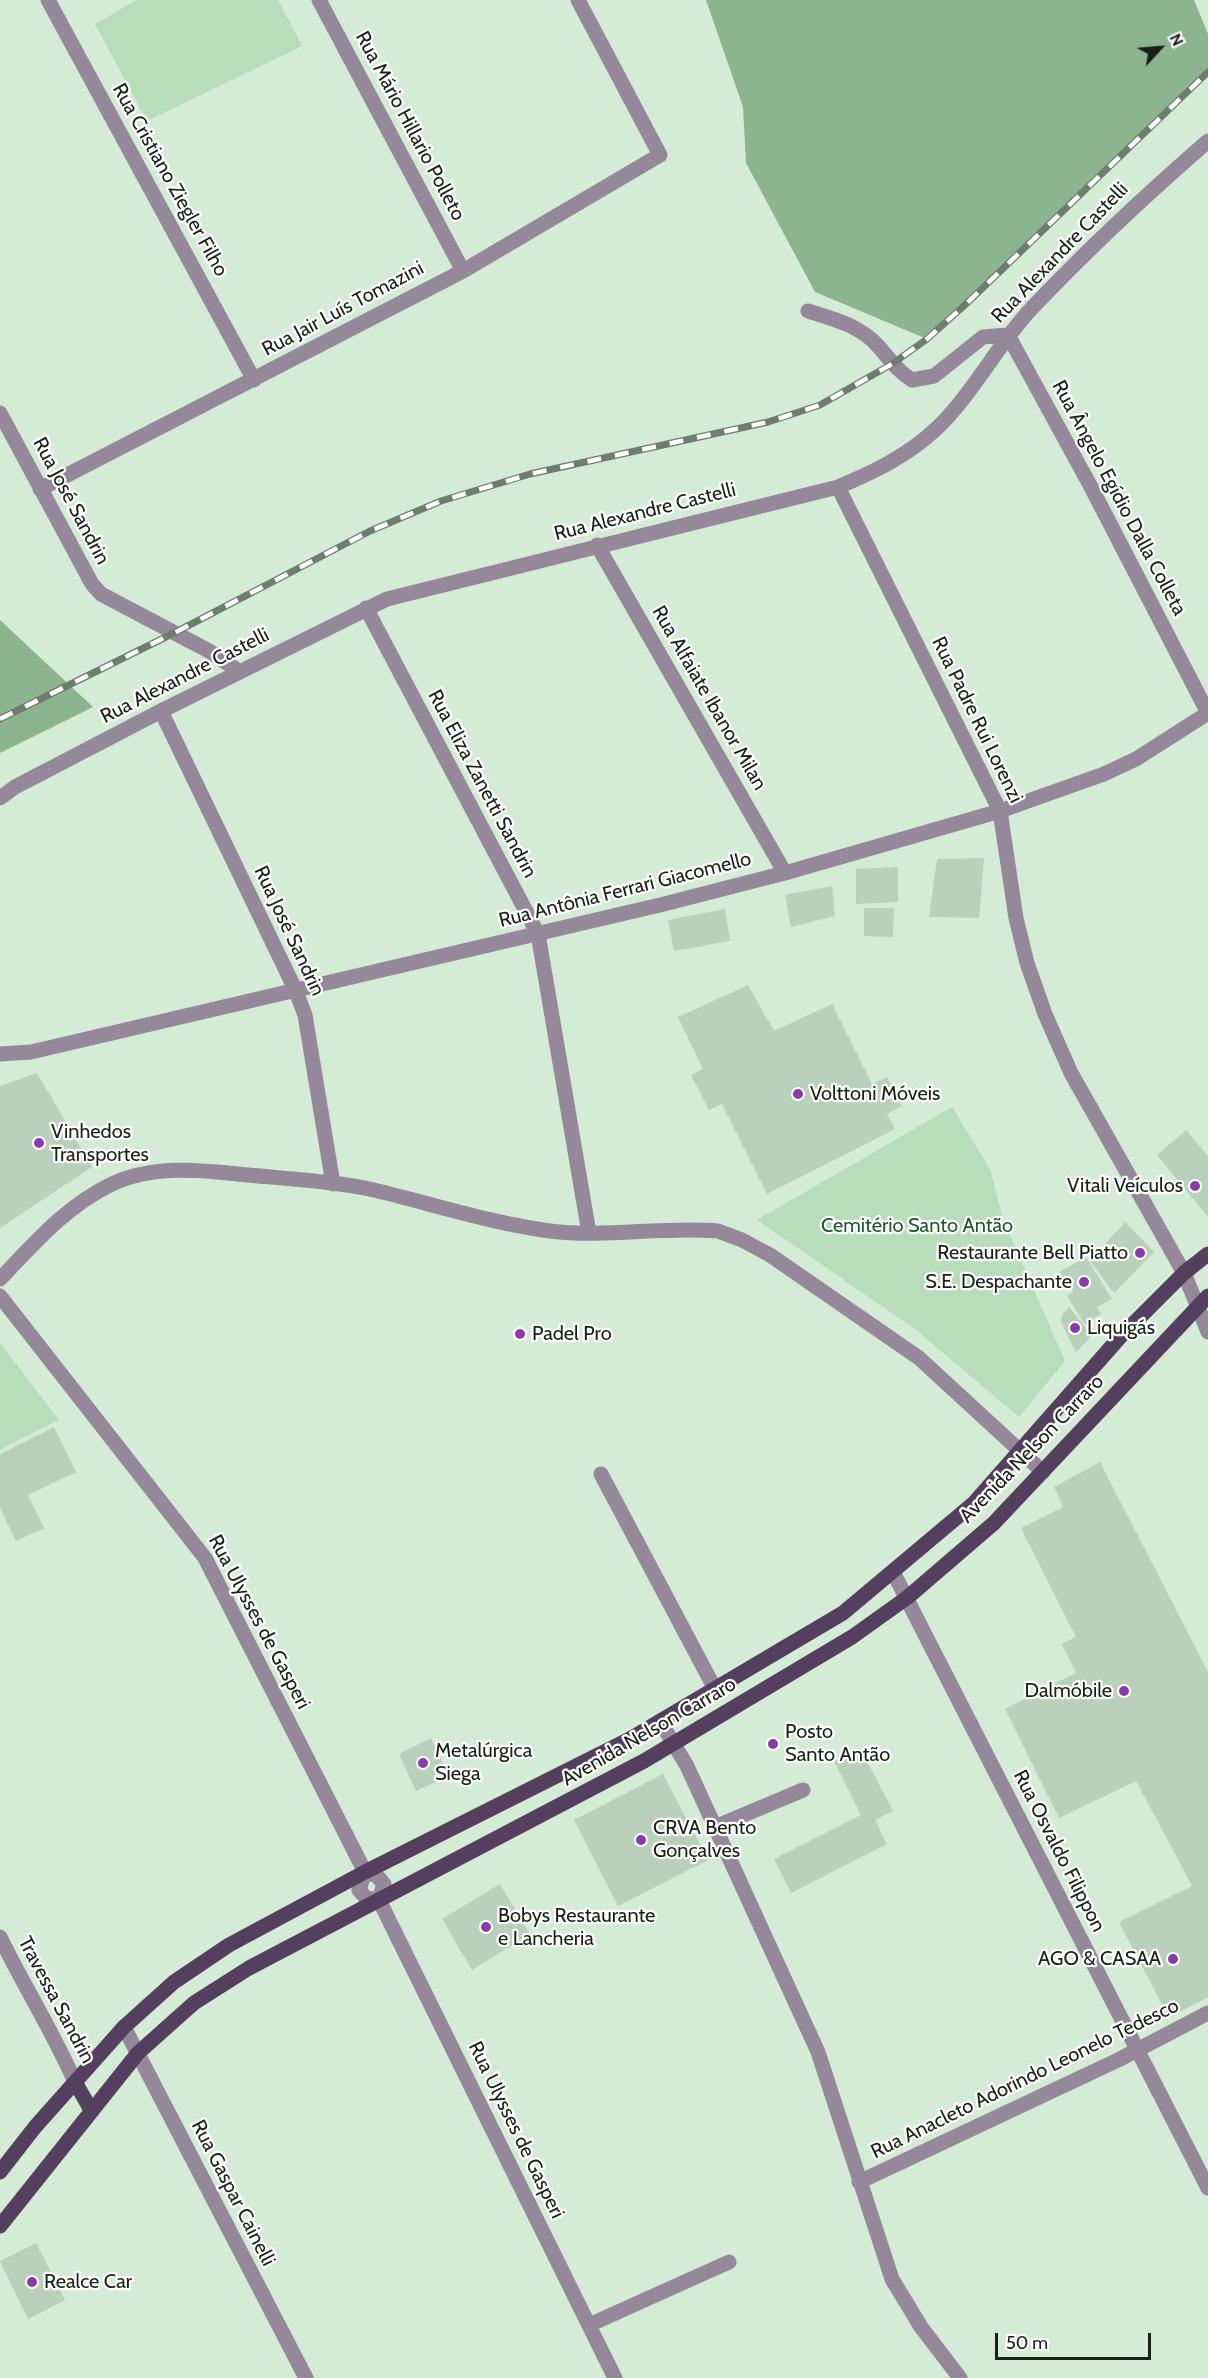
<!DOCTYPE html>
<html>
<head>
<meta charset="utf-8">
<style>
	body { margin:0 }
	#map { position:relative; width:1208px; height:2378px; overflow:hidden; background:#d4ebd5; font-family:Cabin,sans-serif }
	canvas { display:block }
	.north { position:absolute; left:1130px; top:18px; width:60px; height:60px; -webkit-text-stroke:4px #fff; paint-order:stroke; rotate:64deg; font-size:16px; font-weight:700; line-height:24px; text-align:center; color:#182018 }
	.north::after { content:''; display:block; margin:auto; width:21px; height:27px; background:#182018; clip-path:polygon(50% 0,100% 100%,50% 72%,0 100%) }
	.scale { position:absolute; left:995px; top:2333px; width:156px; height:27px; box-sizing:border-box; border:3px solid #182018; border-top:0; padding-left:8px; font-size:18px; line-height:21px; white-space:nowrap; color:#182018; -webkit-text-stroke:4px #fff; paint-order:stroke }
</style>
</head>
<body>
<div id="map">
<canvas width="1208" height="2378"></canvas>
<div class="north">N</div>
<div class="scale">50 m</div>
</div>
<script>
const ctx = document.querySelector('canvas').getContext('2d');
ctx.lineJoin = 'round';
function paint(path, color) {
  ctx.fillStyle = color;
  ctx.fill(path, 'evenodd');
}
function strokePath(path, color, width, dash) {
  ctx.strokeStyle = color;
  ctx.lineWidth = width;
  ctx.lineCap = dash ? 'butt' : 'round';
  ctx.setLineDash(dash || []);
  ctx.stroke(path);
}
function label(font, color, halo, rows, align = 'center') {
  ctx.font = font + ' Cabin,sans-serif';
  ctx.lineWidth = 4.5;
  ctx.setLineDash([]);
  ctx.textBaseline = 'middle';
  ctx.strokeStyle = halo;
  ctx.fillStyle = color;
  for (const [text, x, y, turn = 0] of rows) {
    ctx.save();
    ctx.translate(x, y);
    ctx.rotate((+turn || 0) * Math.PI / 180);
    ctx.textAlign = isNaN(turn) ? turn : align;
    if (halo) ctx.strokeText(text, 0, 0);
    ctx.fillText(text, 0, 0);
    ctx.restore();
  }
}
paint(new Path2D(`
	M137 0H278L302 46 147 121 95 24Z
	M952 1107 990 1169 1003 1219 1065 1361 1019 1417 915 1329 757 1220Z
	M0 1343 59 1420 0 1450Z`), '#b7ddba');
paint(new Path2D(`
	M706 0H1194L1208 34V72L927 339 815 292 746 163 743 107Z
	M0 620 93 707 0 753Z`), '#8cb48f');
paint(new Path2D(`
	M984 858 979 918 929 917 937 859Z
	M898 867V902L856 904V869Z
	M832 886 835 916 791 927 785 895Z
	M864 908H894L893 937 864 936Z
	M725 909 730 941 674 951 668 920Z
	M748 985 774 1031 832 1004 872 1084 887 1077 901 1106 887 1114 895 1129 767 1194 722 1104 709 1110 691 1075 703 1069 678 1017Z
	M37 1073 92 1167 0 1228V1086Z
	M1186 1130 1208 1156V1217L1157 1155Z
	M1125 1222 1154 1252 1114 1293 1090 1261Z
	M1086 1257 1112 1299 1097 1307 1101 1314 1085 1324 1067 1296 1073 1292 1060 1272Z
	M1069 1307 1092 1335 1076 1353 1061 1322 1062 1314Z
	M54 1427 76 1472 28 1495 44 1528 16 1541 0 1508V1454Z
	M1100 1462 1208 1672V1997L1169 2018 1119 1922 1192 1886 1180 1863 1136 1781 1059 1818 1005 1709 1076 1673 1062 1644 1076 1637 1021 1528 1063 1507 1054 1487Z
	M431 1738 449 1776 416 1791 399 1754Z
	M860 1748 893 1811 875 1820 887 1844 791 1893 774 1859 861 1815 834 1761Z
	M663 1774 708 1860 618 1906 574 1820Z
	M500 1884 530 1934 472 1970 442 1919Z
	M36 2243 65 2300 28 2319 0 2261Z`), '#b9d0bb');
strokePath(new Path2D(`
	M48 0 254 380
	M319 0 463 271
	M808 311C834 319 861 326 879 347 890 360 898 371 912 380L934 376 983 337 1008 335 1091 487 1208 713
	M0 413 92 584 101 594 209 651 240 672
	M838 487 1000 811 1016 918 1027 963 1045 1014 1071 1073 1184 1273 1208 1332
	M40 489 463 271 660 155 578 0
	M597 545 785 873
	M366 608 538 934 589 1233
	M161 711 295 989 305 1015 333 1184
	M0 798 15 787 161 711 387 599 838 487C874 472 907 456 936 429 973 394 997 345 1032 308 1088 249 1147 194 1208 141
	M0 1054 31 1052 660 905 785 873 1000 811 1104 774 1136 759 1208 713
	M0 1279C34 1244 65 1207 110 1185 152 1164 202 1170 248 1175 289 1179 333 1181 374 1190 433 1204 490 1223 550 1231 606 1238 662 1226 718 1231L742 1240 770 1255 919 1358 1043 1472
	M0 1296 205 1558 365 1872 377 1876 384 1884 379 1900 615 2378
	M601 1474 715 1689
	M893 1572 1208 2188
	M660 1721 687 1766 818 2052 892 2279 921 2327 960 2378
	M715 1827 803 1790
	M365 1872 359 1890 366 1898 379 1900
	M0 1937C24 1986 53 2032 75 2082
	M124 2027 306 2378
	M859 2182 1118 2060 1208 2013
	M589 2325 729 2262`), '#95889a', 15);
strokePath(new Path2D(`
	M75 2082 91 2110
	M0 2172 35 2127 124 2027 174 1982 229 1945 365 1872 630 1739 843 1613 974 1503 1120 1337 1184 1273 1208 1254
	M0 2226 138 2053 194 2003 249 1968 644 1761 852 1637 908 1597 994 1523 1208 1296`), '#553f5e', 15);
const rail = new Path2D(`
	M0 719 176 632 370 531 441 501 530 474 768 422 820 405 892 364 927 339 966 304 1208 72`);
strokePath(rail, '#6e7d6f', 7);
strokePath(rail, '#fff', 4.5, [14]);
for (const [x, y, r, color] of [
	[798,1094,6,"#8b3aa9"],
	[39,1143,6,"#8b3aa9"],
	[1195,1186,6,"#8b3aa9"],
	[1140,1253,6,"#8b3aa9"],
	[1084,1282,6,"#8b3aa9"],
	[1075,1328,6,"#8b3aa9"],
	[520,1334,6,"#8b3aa9"],
	[1124,1691,6,"#8b3aa9"],
	[773,1744,6,"#8b3aa9"],
	[423,1763,6,"#8b3aa9"],
	[641,1840,6,"#8b3aa9"],
	[486,1927,6,"#8b3aa9"],
	[1173,1959,6,"#8b3aa9"],
	[32,2282,6,"#8b3aa9"]
]) {
  const dot = new Path2D();
  dot.arc(x, y, r, 0, 2 * Math.PI);
  ctx.fillStyle = color;
  ctx.fill(dot);
  strokePath(dot, '#fff', 2);
}
label('20px', '#182018', '#fff', [
	["Rua Mário Hillario Polleto",410,126,62],
	["Rua Cristiano Ziegler Filho",170,180,61],
	["Rua Alexandre Castelli",1060,253,-46],
	["Rua Jair Luís Tomazini",343,309,-28],
	["Rua Ângelo Egídio Dalla Colleta",1119,498,62],
	["Rua José Sandrin",71,501,62],
	["Rua Alexandre Castelli",645,512,-14],
	["Rua Alexandre Castelli",185,676,-27],
	["Rua Alfaiate Ibanor Milan",709,698,60],
	["Rua Padre Rui Lorenzi",977,720,64],
	["Rua Eliza Zanetti Sandrin",482,784,62],
	["Rua Antônia Ferrari Giacomello",625,890,-14],
	["Rua José Sandrin",289,931,65],
	["Avenida Nelson Carraro",1032,1449,-46],
	["Rua Ulysses de Gasperi",259,1622,62],
	["Avenida Nelson Carraro",649,1732,-30],
	["Rua Osvaldo Filippon",1059,1851,63],
	["Travessa Sandrin",56,2000,62],
	["Rua Anacleto Adorindo Leonelo Tedesco",1025,2079,-26],
	["Rua Ulysses de Gasperi",516,2130,64],
	["Rua Gaspar Cainelli",233,2193,63]
]);
label('20px', '#182018', '#fff', [
	["Volttoni Móveis",810,1094],
	["Vinhedos",51,1132],
	["Transportes",51,1155],
	["Vitali Veículos",1183,1186,"right"],
	["Restaurante Bell Piatto",1128,1253,"right"],
	["S.E. Despachante",1072,1282,"right"],
	["Liquigás",1087,1328],
	["Padel Pro",532,1334],
	["Dalmóbile",1112,1691,"right"],
	["Posto",785,1732],
	["Santo Antão",785,1755],
	["Metalúrgica",435,1751],
	["Siega",435,1774],
	["CRVA Bento",653,1828],
	["Gonçalves",653,1851],
	["Bobys Restaurante",498,1916],
	["e Lancheria",498,1939],
	["AGO & CASAA",1161,1959,"right"],
	["Realce Car",44,2282]
], 'left');
label('20px', '#1d5828', '#fff', [
	["Cemitério Santo Antão",917,1226]
]);
</script>
</body>
</html>
